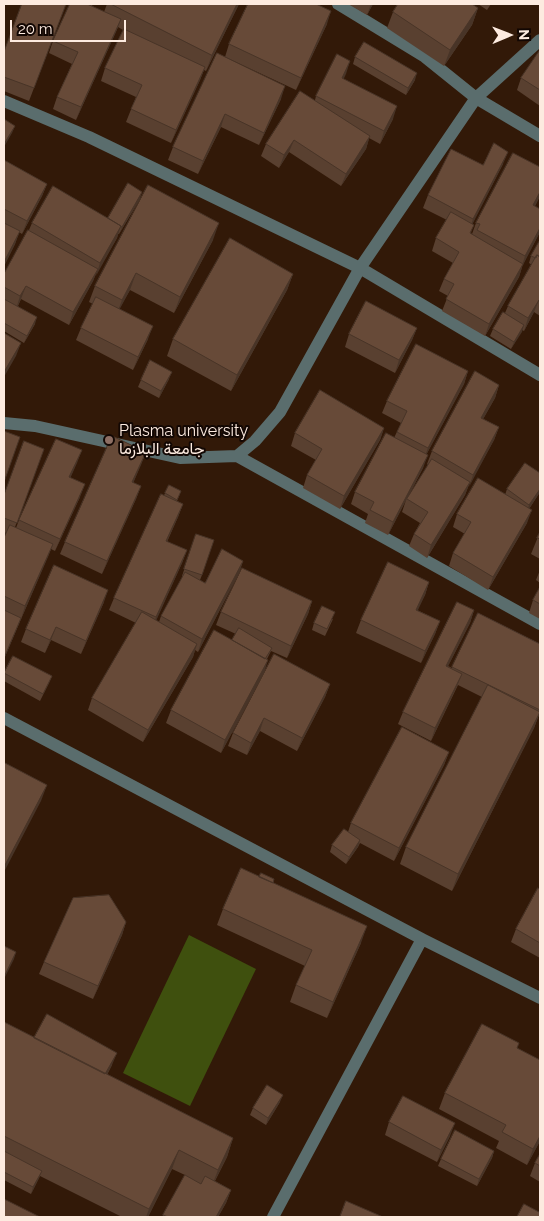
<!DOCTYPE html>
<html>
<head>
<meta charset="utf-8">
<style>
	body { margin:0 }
	#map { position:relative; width:544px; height:1221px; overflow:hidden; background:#321908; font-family:Raleway,sans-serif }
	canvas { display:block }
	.frame { position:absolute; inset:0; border:5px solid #fdebe0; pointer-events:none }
	.north { position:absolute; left:484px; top:10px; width:50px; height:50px; -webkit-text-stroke:4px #120703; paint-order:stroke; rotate:89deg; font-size:14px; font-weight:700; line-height:20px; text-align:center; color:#fdebe0 }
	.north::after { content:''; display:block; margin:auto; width:18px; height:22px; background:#fdebe0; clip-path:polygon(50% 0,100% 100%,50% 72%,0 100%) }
	.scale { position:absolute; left:10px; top:20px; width:116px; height:22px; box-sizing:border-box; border:2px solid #fdebe0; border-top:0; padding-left:6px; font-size:15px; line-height:18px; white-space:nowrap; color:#fdebe0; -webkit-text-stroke:4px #120703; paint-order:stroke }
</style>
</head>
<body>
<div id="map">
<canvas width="544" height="1221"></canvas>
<div class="frame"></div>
<div class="north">N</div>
<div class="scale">20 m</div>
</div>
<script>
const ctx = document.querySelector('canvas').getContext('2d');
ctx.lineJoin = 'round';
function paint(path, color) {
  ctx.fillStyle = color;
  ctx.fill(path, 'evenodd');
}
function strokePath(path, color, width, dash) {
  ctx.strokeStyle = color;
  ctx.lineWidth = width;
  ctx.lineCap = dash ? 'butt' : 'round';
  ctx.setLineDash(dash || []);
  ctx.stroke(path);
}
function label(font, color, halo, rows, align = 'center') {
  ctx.font = font + ' Raleway,Vazirmatn,sans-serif';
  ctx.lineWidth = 4;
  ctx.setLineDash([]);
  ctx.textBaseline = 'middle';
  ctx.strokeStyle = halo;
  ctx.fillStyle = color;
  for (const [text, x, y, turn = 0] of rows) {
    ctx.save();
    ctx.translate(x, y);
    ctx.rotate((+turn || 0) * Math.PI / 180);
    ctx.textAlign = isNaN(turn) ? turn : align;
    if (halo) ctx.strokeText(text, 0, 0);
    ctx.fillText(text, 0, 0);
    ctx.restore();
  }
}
paint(new Path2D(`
	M189 935 256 969 190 1106 123 1073Z`), '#3f500e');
strokePath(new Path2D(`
	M338 4 425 57 476 98 540 136
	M4 101 89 137 360 268 540 375
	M4 423 35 426 180 458 237 456 255 441 280 412 360 268 476 98 540 40
	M237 456 540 624
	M4 718 422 939 540 998
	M273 1217 422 939`), '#5a6d6d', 12);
paint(new Path2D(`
	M20 4H66L29 101 4 91V52L22 5Z
	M70 4H93L92 6 104 12 107 4H239L206 71 204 70 200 80 171 143 126 122 136 97 101 81 105 68 123 30 118 27 76 120 53 109 57 97 72 64 49 53 53 41Z
	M348 4H373L367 15Z
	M478 4H491L487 10Z
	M478 8 472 25 444 66 387 28 393 12Z
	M327 24 296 90 225 57 229 44Z
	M540 50V106L517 90 521 78Z
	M217 53 281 99 259 145 221 127 198 174 168 160 173 147Z
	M355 57 415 80 406 95 353 64Z
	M350 61 343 79 393 119 380 144 369 138 366 149 341 186 289 152 279 168 261 156 266 144 315 100 316 96Z
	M4 160 47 184 42 196 22 234 19 232 15 244 4 266Z
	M503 164 472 224 471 234H472L476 223 540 196 535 206 540 209V232L523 264 519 277 485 336 442 311 448 296 439 291 444 279 453 263 432 251 436 238 447 220 423 208 428 195 483 165Z
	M140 199 119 234H118L117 238 95 276 93 281 69 325 21 299 18 306 35 324 24 343 4 331V274L29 230 32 223 108 218Z
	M213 240 174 313 130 290 119 309 148 339 133 370 76 340 81 328 93 304 89 302 95 286Z
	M540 240V316L534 312 524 331 522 330 511 349 490 336 493 329 505 313 508 306 532 265 529 263 531 256Z
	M293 274 287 290 231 391 167 356 173 339Z
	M417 328 412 340 395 373 345 347 349 334Z
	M468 371 464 384 426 455 423 468 408 497 428 465 427 464 432 451 499 385 495 398 483 419 499 427 494 440 468 487 465 495 427 558 409 546 414 534 420 523 402 512 406 500 388 535 365 523 368 514 351 504 355 492 394 438 401 423 382 413 387 401Z
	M169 379 159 398 138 387 141 380Z
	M384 428 380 440 340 509 303 488 307 475 316 460 291 446 295 433Z
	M44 449 15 527 16 528 19 520 82 450 70 478 80 497 55 551 51 549 4 659V538L6 533 4 532V495Z
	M146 452 133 483 141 486 136 499 102 574 60 554 65 542Z
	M169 485 181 491 177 501 183 504 178 517 167 542 187 550 182 563 156 620 159 622 161 616 183 576H182L196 534 202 575 200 580 205 583 243 561 239 573 198 652 195 650 193 657 143 742 88 710 92 698 136 623 109 610 114 598Z
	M507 489 540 492 529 509 527 523 488 590 449 566 453 553 465 534 453 527 457 514 505 495Z
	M540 532V559L531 554Z
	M540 570V583L536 580Z
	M429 582 425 595 417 610 440 621 435 634 421 663 356 633 361 620Z
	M540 587V619L529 613 533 600Z
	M312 601 308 614 287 658 271 651 267 659 264 673 221 753 166 723 171 710 232 640 236 634 216 625 221 612Z
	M104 602 81 654 51 640 45 653 21 642 26 629Z
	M474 610 470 623 448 666 452 668 478 613 540 644V712L534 728 452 891 400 864 406 847 482 697 458 685 431 741 398 724 403 712Z
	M333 619 325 636 312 630 314 623Z
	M4 672 52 676 49 683 40 701 4 681Z
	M330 684 325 697 297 751 260 731 247 755 228 746 233 733Z
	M449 752 444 765 394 861 360 843 358 847 346 864 330 852 332 845 348 832 351 823Z
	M259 877 274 879 273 883 361 943 327 1018 290 1002 296 985 305 966 217 925 223 909Z
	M540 890V958L511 942 516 929Z
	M126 922 122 935 93 999 39 974 44 962Z
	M4 1022 34 1038 112 1065 107 1075 233 1138 227 1157 215 1181 231 1190 226 1203 218 1217H162L185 1175 172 1169 148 1217H122L40 1176 31 1194 4 1180Z
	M517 1048 540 1141 527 1165 496 1148 499 1141 439 1109 445 1093Z
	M280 1102 266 1125 250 1115 253 1108Z
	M389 1122 450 1136 437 1162 385 1135Z
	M494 1151 492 1158 477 1186 438 1166 441 1159Z
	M540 1154V1182L530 1176 535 1163Z`), '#594030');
paint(new Path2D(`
	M237 4H239L206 71 212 55Z
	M371 4H373L367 15Z
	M478 8 472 25 444 66 450 50Z
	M331 11 327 24 296 90 301 78Z
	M121 19 116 32 76 120 81 107Z
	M350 61 346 74 338 91 342 78Z
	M205 67 200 80 171 143 176 130Z
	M417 73 415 80 406 95 408 88Z
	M285 86 281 99 259 145 264 133Z
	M397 106 393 119 380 144 384 131Z
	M225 114 221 127 198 174 203 161Z
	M15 126 12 133 4 147V144Z
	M370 136 366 149 341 186 346 174Z
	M294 140 289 152 279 168 284 155Z
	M508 152 503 164 469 231 473 219Z
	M47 184 42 196 22 234 27 221Z
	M142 192 140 199 119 234 122 227Z
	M540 192V196L529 218 533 205Z
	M219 223 213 240 174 313 180 297Z
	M121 226 117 238 96 276 100 263Z
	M540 228V232L521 269 525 256Z
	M20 231 15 244 4 266V262Z
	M523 264 519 277 485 336 489 324Z
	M98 269 93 281 69 325 73 312Z
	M136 273 130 290 116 316 122 300Z
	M293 274 287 290 231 391 237 375Z
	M26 286 21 299 16 309 20 296Z
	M539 300 534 312 524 331 528 318Z
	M37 317 35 324 24 343 27 336Z
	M524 325 522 332 511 349 514 342Z
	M153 326 148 339 133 370 138 357Z
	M417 328 412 340 395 373 399 360Z
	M21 343 16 356 4 377V372Z
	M468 371 464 384 423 461 428 448Z
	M172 372 169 379 159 398 161 391Z
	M499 385 495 398 477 430 481 418Z
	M499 427 494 440 469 487 473 475Z
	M384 428 380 440 340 509 344 496Z
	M82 450 77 463 65 490 69 477Z
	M146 452 141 465 128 495 132 482Z
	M428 455 423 468 388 535 393 522Z
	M470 482 465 495 427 558 431 545Z
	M85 484 80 497 55 551 60 539Z
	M141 486 136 499 102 574 107 561Z
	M540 489V492L527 512 529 505Z
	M183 504 178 517 161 554 166 541Z
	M532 510 527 523 488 590 493 577Z
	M53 544 48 557 21 619 25 606Z
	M187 550 182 563 152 630 156 617Z
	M243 561 239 573 198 652 202 639Z
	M429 582 425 595 412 623 416 610Z
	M108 590 104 602 81 654 86 641Z
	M312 601 308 614 287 658 291 646Z
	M474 610 470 623 442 678 446 666Z
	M440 621 435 634 421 663 425 651Z
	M56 627 51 640 45 653 50 640Z
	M197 644 193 657 143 742 148 730Z
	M268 660 264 673 221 753 225 740Z
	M462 674 457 686 431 741 435 728Z
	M330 684 325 697 297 751 302 738Z
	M540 709V712L534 728 452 891 458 874 536 719Z
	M264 718 260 731 247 755 251 743Z
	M449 752 444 765 394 861 399 848Z
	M47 785 41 801 4 872V867Z
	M360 840 358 847 346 864 349 857Z
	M126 922 122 935 93 999 98 986Z
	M367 926 361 943 327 1018 333 1002Z
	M16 952 14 959 4 979V977Z
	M117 1053 112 1065 98 1091 103 1078Z
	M283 1095 280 1102 266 1125 268 1118Z
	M455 1123 450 1136 437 1162 441 1150Z
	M540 1136V1141L527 1165 533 1149Z
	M233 1138 227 1157 211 1188 218 1170Z
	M179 1150 172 1169 148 1217H146L149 1209Z
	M494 1151 492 1158 477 1186 479 1179Z
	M42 1171 39 1178 31 1194 33 1187Z
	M231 1190 226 1203 218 1217H216Z`), '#483427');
const building = new Path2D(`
	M22 4H66L34 88 4 77V52Z
	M70 4H87L121 19 81 107 57 97 78 52 53 41Z
	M111 4H237L212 55Z
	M248 4H316L331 11 301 78 229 44Z
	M398 4H472L478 8 450 50 393 12Z
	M124 29 205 67 176 130 131 109 142 85 105 68Z
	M364 42 417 73 408 88 355 57Z
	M540 50V90L521 78Z
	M217 53 285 86 264 133 225 114 203 161 173 147Z
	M337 54 350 61 342 78 397 106 384 131 316 96Z
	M300 91 370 136 346 174 294 140 284 155 266 144Z
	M4 119 15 126 4 144Z
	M494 143 508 152 473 219 428 195 451 149 483 165Z
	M513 153 540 167V192L533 205 540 209V228L525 256 477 230 480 224 476 223Z
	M4 160 47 184 27 221 4 209Z
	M128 183 142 192 122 227H121V226L108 218Z
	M148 185 219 223 180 297 136 273 122 300 95 286Z
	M53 186 121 226 100 263 32 223Z
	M451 212 474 225 470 233 523 264 489 324 446 299 454 284 444 279 459 252 436 238Z
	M4 223 20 231 4 262Z
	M28 230 98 269 73 312 26 286 20 296 4 287V274Z
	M230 238 293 274 237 375 173 339Z
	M540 240V257L537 255 536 258 531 256Z
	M537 255 540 257V300H539L528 318 508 306Z
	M96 297 153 326 138 357 81 328Z
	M4 299 37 317 27 336 4 323Z
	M366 301 417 328 399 360 349 334Z
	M503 312 524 325 514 342 493 329Z
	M4 333 21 343 4 372Z
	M416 344 468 371 428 448 397 432 407 411 387 401Z
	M150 360 172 372 161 391 141 380Z
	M475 371 499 385 481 418 499 427 473 475 432 451Z
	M320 390 384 428 344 496 307 475 322 449 295 433Z
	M4 431 20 437 4 482Z
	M386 433 428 455 393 522 370 510 374 502 355 492Z
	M112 436 146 452 132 482 141 486 107 561 65 542Z
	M56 439 82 450 69 477 85 484 60 539 19 520Z
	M24 441 44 449 17 523 4 518V495Z
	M432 459 470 482 431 545 414 534 428 512 407 499Z
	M525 463 540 473V489L529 505 507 489Z
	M478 478 532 510 493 577 453 553 471 522 457 514Z
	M169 485 181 491 177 500 165 493Z
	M161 494 183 504 166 541 187 550 156 617 114 598Z
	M10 525 53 544 25 606 4 596V538Z
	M540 532V539L537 538Z
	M196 534 214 540 202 575 184 569Z
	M222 549 243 561 202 639 161 616 185 572 205 583Z
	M388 562 429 582 416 610 440 621 425 651 361 620Z
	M54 565 108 590 86 641 56 627 50 640 26 629Z
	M242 568 312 601 291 646 221 612Z
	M540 587V604L533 600Z
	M457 602 474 610 446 666 462 674 435 728 403 712Z
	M322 606 335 612 327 629 314 623Z
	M4 610 21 618 4 658Z
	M142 612 197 644 148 730 92 698Z
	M478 613 540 644V710L452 667Z
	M239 628 272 648 265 659 232 640Z
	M214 630 268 660 225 740 171 710Z
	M274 654 330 684 302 738 264 718 251 743 233 733Z
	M13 656 52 676 43 694 4 673Z
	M488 685 540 712 458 874 406 847Z
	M402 727 449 752 399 848 351 823Z
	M5 763 47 785 4 867V765Z
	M344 829 360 840 349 857 332 845Z
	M241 868 367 926 333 1002 296 985 312 950 223 909Z
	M261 873 274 879 273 883 259 877Z
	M538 888 540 890V943L516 929Z
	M109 895 126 922 98 986 44 962 73 898Z
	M4 946 16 952 4 977Z
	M47 1014 117 1053 105 1074 34 1038Z
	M4 1022 233 1138 218 1170 179 1150 149 1209 4 1136Z
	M482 1024 519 1043 517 1048 540 1060V1136L533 1149 502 1132 506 1125 445 1093Z
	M267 1085 283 1095 268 1118 253 1108Z
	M403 1096 455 1123 441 1150 389 1122Z
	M455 1130 494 1151 479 1179 441 1159Z
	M4 1151 42 1171 33 1187 4 1172Z
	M540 1154V1166L535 1163Z
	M185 1175 201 1184 205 1176 231 1190 216 1217H168L163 1215Z
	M4 1199 40 1217H4Z
	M346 1201 383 1217H340Z
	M524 1204 539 1212 540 1210V1217H517Z`);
paint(building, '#674a38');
strokePath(building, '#483427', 1);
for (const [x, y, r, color] of [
	[109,440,5,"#8d6e63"]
]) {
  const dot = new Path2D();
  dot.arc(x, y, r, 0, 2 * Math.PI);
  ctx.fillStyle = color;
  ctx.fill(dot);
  strokePath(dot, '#120703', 2);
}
label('16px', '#fdebe0', '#120703', [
	["Plasma university",119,431],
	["جامعة البلازما",119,449]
], 'left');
</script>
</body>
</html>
